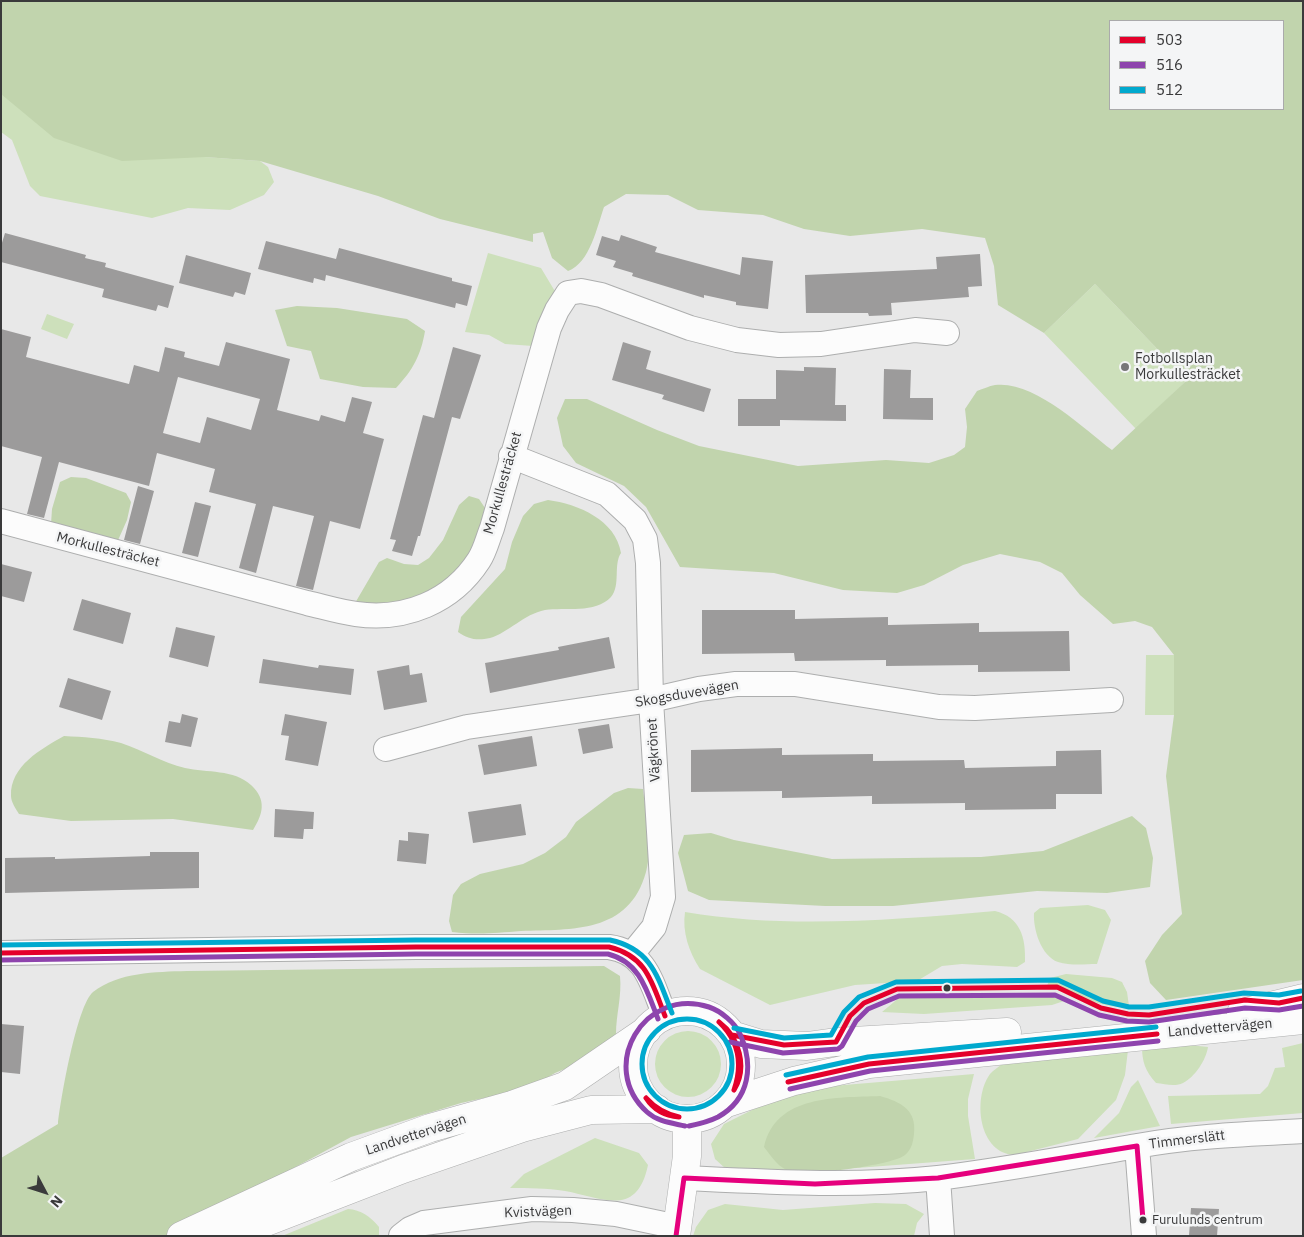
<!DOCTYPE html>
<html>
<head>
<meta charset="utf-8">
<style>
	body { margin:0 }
	#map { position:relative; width:1304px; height:1237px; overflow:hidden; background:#e8e8e8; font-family:"IBM Plex Sans",sans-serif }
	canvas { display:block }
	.frame { position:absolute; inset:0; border:2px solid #3a3a3b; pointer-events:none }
	.legend { position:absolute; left:1109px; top:20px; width:175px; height:90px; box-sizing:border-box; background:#f4f5f6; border:1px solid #aaaaab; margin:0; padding:6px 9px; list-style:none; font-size:15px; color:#3a3a3b }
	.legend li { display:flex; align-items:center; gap:10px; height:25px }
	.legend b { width:25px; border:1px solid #aaaaab }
	.north { position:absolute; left:20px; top:1167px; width:50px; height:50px; -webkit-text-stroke:4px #f4f5f6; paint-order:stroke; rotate:130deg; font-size:14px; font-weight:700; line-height:20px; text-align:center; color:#3a3a3b }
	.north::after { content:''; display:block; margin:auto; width:18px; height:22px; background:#3a3a3b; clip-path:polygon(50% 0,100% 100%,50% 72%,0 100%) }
</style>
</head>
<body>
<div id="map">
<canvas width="1304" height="1237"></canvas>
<div class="frame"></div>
<ul class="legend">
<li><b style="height:6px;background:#e4002b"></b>503</li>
<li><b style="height:6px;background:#8e44ad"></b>516</li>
<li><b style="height:6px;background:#00a9ce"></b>512</li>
</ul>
<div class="north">N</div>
</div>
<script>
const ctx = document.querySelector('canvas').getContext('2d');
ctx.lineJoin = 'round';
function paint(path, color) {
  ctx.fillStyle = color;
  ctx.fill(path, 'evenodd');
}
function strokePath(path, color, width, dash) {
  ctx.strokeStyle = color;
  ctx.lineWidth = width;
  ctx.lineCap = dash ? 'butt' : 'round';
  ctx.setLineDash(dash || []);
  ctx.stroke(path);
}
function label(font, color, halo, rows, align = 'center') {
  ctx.font = font + ' "IBM Plex Sans",sans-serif';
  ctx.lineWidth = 5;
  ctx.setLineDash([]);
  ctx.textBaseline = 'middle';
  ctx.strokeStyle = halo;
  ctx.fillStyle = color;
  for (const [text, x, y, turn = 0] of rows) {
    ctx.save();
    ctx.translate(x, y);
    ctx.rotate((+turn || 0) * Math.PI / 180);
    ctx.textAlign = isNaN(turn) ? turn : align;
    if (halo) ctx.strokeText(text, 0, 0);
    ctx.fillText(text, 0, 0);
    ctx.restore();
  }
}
paint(new Path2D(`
	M1 94 205 157 260 161 268 167 274 182 264 195 230 210 188 208 152 218 40 196 30 186 12 140 1 132Z
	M488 253 541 268 556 293 533 346 505 344 489 335 465 332Z
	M1095 284 1187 380 1136 429 1044 333Z
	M47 314 74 324 67 339 41 329Z
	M1146 655H1174V715H1145Z
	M1088 905 1105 910 1111 920 1097 964C1085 964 1071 966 1058 962 1041 956 1033 929 1034 913L1040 908Z
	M995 911C1020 917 1026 937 1025 962L1017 967 962 964 942 966 917 981 855 985 770 1005 700 969C689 952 682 932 685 912 787 929 892 920 995 911Z
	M1066 974 1112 978 1122 982 1127 992 1129 1006C1100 1010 1075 992 1047 986L1050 978Z
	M1042 993 1064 1001 1052 1005 924 1014 882 1012 900 997Z
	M655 1064a33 33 0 1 1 66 0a33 33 0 1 1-66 0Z
	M1170 1043 1208 1047C1206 1060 1195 1077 1183 1083 1175 1087 1165 1084 1156 1083 1145 1071 1142 1061 1142 1046Z
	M1303 1043V1113L1171 1124 1168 1096 1260 1094 1268 1086 1275 1068 1285 1067 1282 1048Z
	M1128 1050 1125 1075 1116 1100 1078 1139 1015 1155C979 1154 972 1099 990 1074 993 1070 999 1067 1002 1064Z
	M974 1074 968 1099V1116L975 1159 817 1171 726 1169 715 1159 711 1144 724 1124 772 1100 809 1088Z
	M1138 1080 1160 1126 1094 1138 1119 1113 1131 1087Z
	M595 1138 639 1153 648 1165C637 1218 603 1198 565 1191 546 1188 529 1188 510 1188L524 1174Z
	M875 1203 906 1204 924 1214 917 1223 914 1236H693L696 1227 708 1210 725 1204 783 1210Z
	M348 1209C361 1210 370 1216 379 1227V1236H282Z`), '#cde0bb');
paint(new Path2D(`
	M1 1H1303V980L1166 1000 1150 983 1145 961 1162 935 1182 914 1166 776 1174 715V655L1152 627 1135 621 1113 624 1080 595 1062 573 1040 562 1000 554 963 565 924 585 897 593 843 590 774 573 680 567 646 507 624 486 576 463 563 446 557 418 565 399H587L657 430 699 446 798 466 886 460 929 463 954 455 965 447 967 427 965 409 977 391C983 389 989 386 995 385 1034 380 1083 428 1112 450L1187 380 1095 284 1044 333 998 305 994 266 985 238 922 229 850 236 804 229 763 215 698 210 668 195 626 194 604 207C597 227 590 263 568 271L552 258 543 232 533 234V242L440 219 378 196 260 161 205 157 122 161 54 138 1 94ZM1283 21V109H1110V21Z
	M297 306 337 308 407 319 425 331C421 355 413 370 396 388L363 387 320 379 311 351 287 346 275 310Z
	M71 477 86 478 126 493 131 502 127 520 115 547 51 524 52 509 60 482Z
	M469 496 479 499 485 508 483 523 468 559 428 602 351 610 379 562 387 558 404 564 418 565 429 558 443 540 459 505Z
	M548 500C578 504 616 520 621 553 613 565 621 585 611 597 595 614 565 607 545 610 524 614 508 633 490 638 477 641 468 639 458 632L461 617 505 569 512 542 523 516 534 504Z
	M64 736C83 737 102 738 121 743 143 750 163 763 185 768 207 773 234 769 251 785 267 800 263 814 253 830L173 819 71 821 19 814C16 809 11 802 11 796 10 766 41 749 64 736Z
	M628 788 643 789C646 815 653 847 646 872 629 934 572 929 521 931 496 933 478 935 452 932L449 921 453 895 461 884 480 874 523 864 545 853 566 837 576 822 614 793Z
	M1132 816 1146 828 1153 858 1150 887 1107 893 1037 891 893 906H825L709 900 688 891 678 853 684 835 711 833 734 840 832 859 981 857 1043 851Z
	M604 966 620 976C622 996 616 1015 616 1034L579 1063 555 1073 530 1088 461 1103 351 1137 168 1236H1V1158L58 1124C60 1102 77 1005 93 992 119 972 155 972 187 971Z
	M880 1096C901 1102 917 1110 914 1134 913 1142 912 1149 905 1155 894 1165 807 1176 792 1172 779 1169 771 1156 764 1147 776 1094 837 1098 880 1096Z`), '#c1d4ad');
paint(new Path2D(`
	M5 233 86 255 85 258 106 263 105 267 174 286 168 308 158 305 156 311 102 297 104 289 1 262V246Z
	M621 235 657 247 655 252 740 275 742 257 773 261 768 309 736 305V302L704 295V298L632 276 633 273 613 267 616 261 596 255 602 236 619 241Z
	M266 241 336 259 339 248 452 278V281L472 286 467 306 456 303 455 308 326 275 325 281 314 278 313 283 258 269Z
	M980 254 982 286 968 287 969 297 891 303 892 315 869 316 868 313H806L805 275 937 269 936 257Z
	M186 255 251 273 245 295 235 292 233 297 179 283Z
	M1 329 31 337 26 357 129 384 134 365 159 372 165 347 185 352 184 357 219 366 226 342 290 359 277 410 319 421 321 415 345 422 352 397 372 402 363 433 384 439 360 529 330 521 313 590 296 586 314 516 273 506 256 573 239 568 256 504 209 492 215 469 157 453 149 486 59 462 44 518 27 514 42 457 1 446ZM178 377 260 399 251 430 207 417 200 443 163 433Z
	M623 342 651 351 646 369 711 389 704 412 662 399 664 395 612 380Z
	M453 347 481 355 460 419 452 417 420 536H418L412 556 392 551 396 540 390 539 423 415 434 418Z
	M804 367 836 368 835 405H846V421L780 420V426H738V399H776V370L804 371Z
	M884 369 911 370 910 398H933V420L883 419Z
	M138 486 154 491 140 544 124 540Z
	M195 502 211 506 198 557 182 553Z
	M1 564 32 572 24 602 1 596Z
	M82 599 131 613 123 644 73 630Z
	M702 610H795V619L888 617V625L979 623V632L1069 631 1070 671 978 672V665L886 666V660L795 661 794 653 702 654Z
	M176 627 215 636 208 667 169 657Z
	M609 637 615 668 490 693 485 663 559 650 558 647Z
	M263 659 318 668 319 665 354 669 351 695 259 683Z
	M409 665 410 675 422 673 427 702 384 710 377 671Z
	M68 678 111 691 102 720 59 707Z
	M182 714 198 718 191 747 165 742 169 721 180 723Z
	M285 714 327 722 318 766 285 760 289 736 281 735Z
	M609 724 613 748 583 754 578 729Z
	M532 736 537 766 484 775 478 745Z
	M782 748V755L873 754V761L964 760 965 768 1056 766V751L1101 750 1102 794H1056V809L965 810V803L872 804V796L782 798V791L691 792V750Z
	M521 804 526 835 473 843 468 812Z
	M275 809 314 812 313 829H304L303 839 274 837Z
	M408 832 429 834 426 864 397 861 399 840 408 841Z
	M150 852H199V888L5 893V858L55 857V859L150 856Z
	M1 1024 24 1026 20 1074 1 1072Z
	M1191 1208 1219 1209 1217 1236H1189Z`), '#9c9b9b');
const street = new Path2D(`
	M511 456 607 494 635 520 645 539 648 563 651 700 663 897 654 927 632 954
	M1 521 307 603C324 607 340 612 356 614 405 621 452 602 479 560 485 551 488 538 492 528L549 328 557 310 568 293 581 291 601 295 690 328 737 340 779 345 821 344 915 330 947 333
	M386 749 467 727 651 700 699 689 736 684H795L939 707 975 708 1111 700
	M1 953 416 947H609C647 952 652 985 665 1016
	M1137 1146 1144 1236
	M684 1178C769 1182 854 1187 938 1178 1005 1170 1071 1157 1137 1146 1191 1136 1247 1134 1303 1131
	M938 1178 942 1236
	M401 1236 410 1229 424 1223 532 1209 573 1210 616 1214 678 1227`);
const secondary = new Path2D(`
	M633 1065a54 54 0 1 1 108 0a54 54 0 1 1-108 0Z
	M1241 1013 1303 998
	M732 1035 761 1044 807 1046 836 1042 1007 1032
	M724 1104 794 1081 869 1064 1303 1020
	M181 1236 351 1157 430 1128 512 1105 565 1086 647 1030
	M230 1236 403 1169 522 1128 591 1110 657 1109
	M676 1236 687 1156V1119`);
strokePath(street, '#adaeae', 26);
strokePath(secondary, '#adaeae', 29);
strokePath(street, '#fcfcfc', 24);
strokePath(secondary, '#fcfcfc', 28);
strokePath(new Path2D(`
	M1 953 416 947H609C647 956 652 983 665 1016
	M719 1022C739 1037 748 1067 734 1090
	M719 1022C739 1041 743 1064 734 1090
	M732 1035 784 1045 836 1042 850 1016 864 1003 897 989 1057 987 1101 1008 1128 1014 1149 1015 1245 1000 1279 1003 1303 998
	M788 1082 869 1064 1157 1034
	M646 1098C655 1108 665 1114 679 1117
	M646 1098C653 1109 665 1116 679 1117`), '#e4002b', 5);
strokePath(new Path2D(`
	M1 960 416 954H608C640 962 647 991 658 1019
	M730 1042 783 1053 838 1049 842 1046 856 1021 868 1009 899 996 1055 995 1099 1015 1127 1021 1149 1022 1245 1008 1279 1010 1303 1006
	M790 1089 870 1071 1158 1041
	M685 1126C672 1123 658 1122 647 1112 597 1067 644 986 709 1007 721 1011 735 1023 740 1034 754 1065 750 1099 718 1117 710 1121 699 1124 689 1126`), '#8e44ad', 5);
strokePath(new Path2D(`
	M1 945 416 940H610C652 949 658 978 672 1013
	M642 1064a45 45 0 1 1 90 0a45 45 0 1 1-90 0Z
	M734 1028 784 1038 831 1035 844 1012 859 997 896 982 1058 980 1103 1001 1129 1007H1149L1244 993 1279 995 1301 991
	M786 1075 868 1057 1156 1027`), '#00a9ce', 5);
strokePath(new Path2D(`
	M676 1236 684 1178 815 1184 938 1178 1137 1146 1143 1220`), '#e5007d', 5);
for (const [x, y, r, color] of [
	[1125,367,5,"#777778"],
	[947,988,4.5,"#3a3a3b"],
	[1143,1220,4.5,"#3a3a3b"]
]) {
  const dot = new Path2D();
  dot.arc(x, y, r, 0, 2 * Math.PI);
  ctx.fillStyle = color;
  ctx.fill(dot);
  strokePath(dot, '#f4f5f6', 2);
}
label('13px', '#3a3a3b', '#f4f5f6', [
	["Furulunds centrum",1152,1220]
], 'left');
label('14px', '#3a3a3b', '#f4f5f6', [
	["Fotbollsplan",1135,359],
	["Morkullesträcket",1135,375]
], 'left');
label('14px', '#3a3a3b', '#f4f5f6', [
	["Morkullesträcket",503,483,-74],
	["Morkullesträcket",108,550,14],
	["Skogsduvevägen",687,694,-10],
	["Vägkrönet",654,750,-93],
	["Landvettervägen",1220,1028,-5],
	["Landvettervägen",416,1135,-18],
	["Timmerslätt",1187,1140,-7],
	["Kvistvägen",538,1212,-2]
]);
</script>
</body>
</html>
